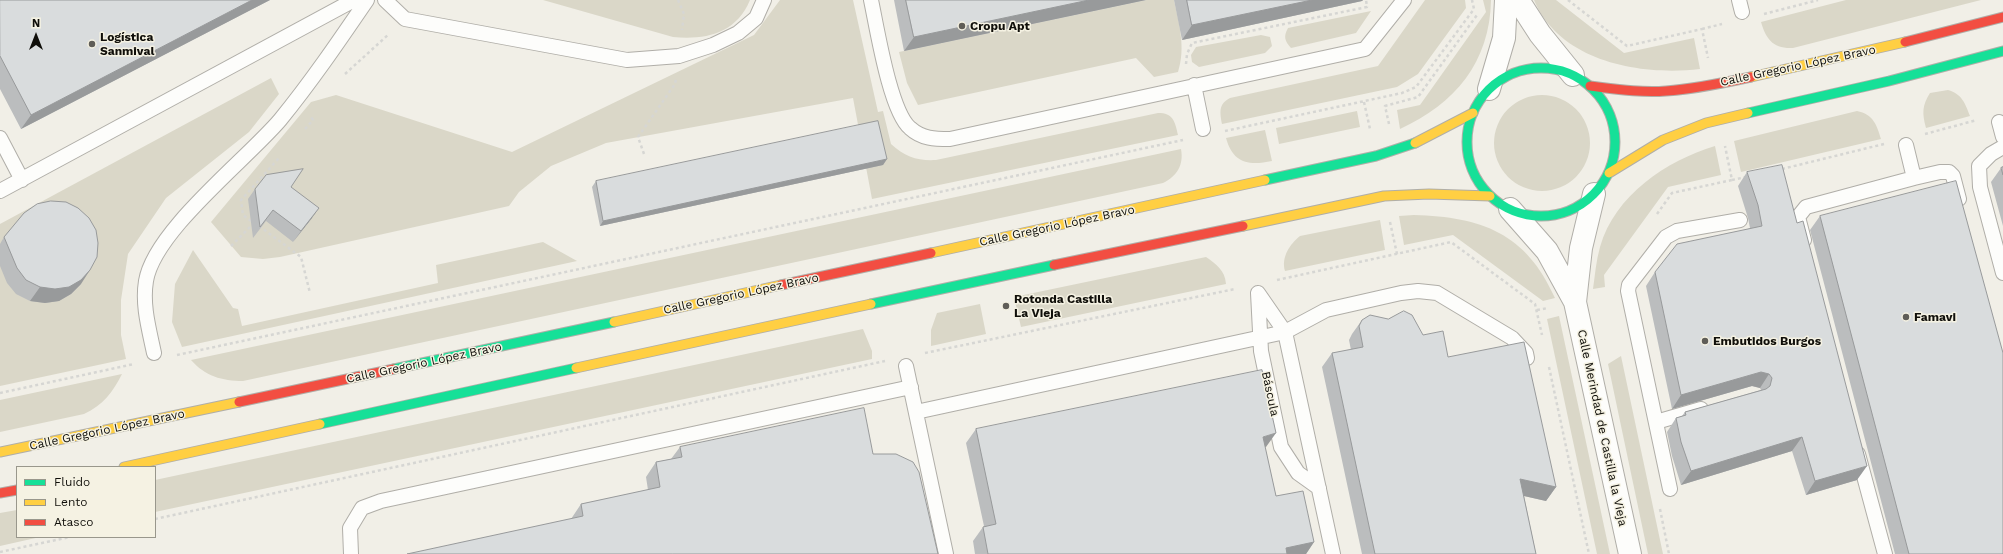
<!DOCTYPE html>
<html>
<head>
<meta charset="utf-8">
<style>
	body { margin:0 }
	#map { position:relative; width:2003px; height:554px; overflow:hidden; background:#f1efe7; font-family:"Work Sans",sans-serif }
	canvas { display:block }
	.legend { position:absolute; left:16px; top:466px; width:140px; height:72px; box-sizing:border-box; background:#f5f2e3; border:1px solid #99978c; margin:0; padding:5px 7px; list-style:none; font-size:12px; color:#100f0a }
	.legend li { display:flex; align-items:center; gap:8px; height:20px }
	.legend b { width:20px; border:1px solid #99978c }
	.north { position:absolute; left:16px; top:16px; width:40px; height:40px; -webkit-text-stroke:3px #f5f2e3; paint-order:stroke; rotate:0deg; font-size:11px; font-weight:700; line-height:16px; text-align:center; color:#100f0a }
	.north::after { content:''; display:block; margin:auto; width:14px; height:18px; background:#100f0a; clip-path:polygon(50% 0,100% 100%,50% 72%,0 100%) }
</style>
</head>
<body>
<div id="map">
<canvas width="2003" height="554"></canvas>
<ul class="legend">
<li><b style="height:5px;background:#16e098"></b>Fluido</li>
<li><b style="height:5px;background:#ffcf43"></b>Lento</li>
<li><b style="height:5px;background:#f24e42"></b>Atasco</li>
</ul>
<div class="north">N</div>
</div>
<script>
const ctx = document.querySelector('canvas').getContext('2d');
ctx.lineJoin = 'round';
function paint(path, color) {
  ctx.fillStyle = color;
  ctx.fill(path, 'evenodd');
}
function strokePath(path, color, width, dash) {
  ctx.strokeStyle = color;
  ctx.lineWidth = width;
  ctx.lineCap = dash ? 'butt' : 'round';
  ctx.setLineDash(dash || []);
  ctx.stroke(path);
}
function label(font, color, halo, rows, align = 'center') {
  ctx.font = font + ' "Work Sans",sans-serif';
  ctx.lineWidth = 3;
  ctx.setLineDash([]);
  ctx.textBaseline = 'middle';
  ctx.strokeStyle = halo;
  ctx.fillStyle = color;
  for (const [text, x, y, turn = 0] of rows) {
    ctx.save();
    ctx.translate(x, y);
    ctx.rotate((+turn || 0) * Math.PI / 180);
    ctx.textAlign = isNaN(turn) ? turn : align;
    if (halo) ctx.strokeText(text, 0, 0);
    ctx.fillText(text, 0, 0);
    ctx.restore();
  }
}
paint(new Path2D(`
	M543 0H750C736 34 705 40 673 37Z
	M780 0H853L878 112 883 111 891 144C905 157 918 161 936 160L1158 113C1173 113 1175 121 1178 135L872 199 853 98 606 143 551 166 519 192 509 206 280 257 263 259 241 257 211 222 311 102 336 95 512 152 754 35Z
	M1146 0H1174C1179 24 1186 47 1178 72L1154 77 1136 58 918 105 907 83 899 52Z
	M1425 0H1465L1466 8 1418 74 1397 87 1222 124C1220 113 1218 104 1230 98L1378 66Z
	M1483 0H1491C1490 62 1455 104 1400 129L1397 110 1420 105 1486 12Z
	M1534 0H1556L1624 53 1694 38 1700 69C1641 76 1560 62 1534 0Z
	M1846 0H1981L1793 48C1773 49 1766 39 1761 22Z
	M1371 11 1356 33 1291 48C1285 41 1283 37 1288 28Z
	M1261 35 1270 37 1272 46 1265 53 1199 67 1192 62 1191 55 1196 47Z
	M271 78 279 94 249 132 166 198 128 254 121 300V335L126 359 0 386V224Z
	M1948 90C1962 94 1965 103 1970 116L1926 128C1922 113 1922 106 1930 93Z
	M1494 143a48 48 0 1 1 96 0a48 48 0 1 1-96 0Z
	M1357 111 1360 127 1279 144 1276 128Z
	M1857 111C1873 114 1877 125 1881 139L1741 172 1734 141Z
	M1265 130 1272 161C1248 166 1233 163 1226 138Z
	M1715 146 1721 175 1668 187 1604 275 1605 287 1593 289C1595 275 1596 261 1600 247 1615 195 1666 161 1715 146Z
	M1181 149C1184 165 1177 176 1163 183L243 381C222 381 205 376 191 360Z
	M1414 215C1482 217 1526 233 1555 298L1543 301 1453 235 1404 245 1399 216Z
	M1380 220 1385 250 1285 271C1281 257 1290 244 1300 236Z
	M543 242 577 261 182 347 172 322 175 284 193 250 233 308 238 309 242 326 438 283 436 265Z
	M1206 257C1216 264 1225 270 1226 284L1021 327 1014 297Z
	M980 304 986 334 931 346V330L937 313Z
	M1559 316 1610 554H1597L1547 319Z
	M863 329 872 351V359L155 512V480Z
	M1621 356 1663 554H1648L1608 364Z
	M122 374C113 392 103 405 84 414L0 432V400Z
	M17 510V537H40L0 546V513Z`), '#dad7c8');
const lane = new Path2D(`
	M385 0 405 19 627 60 679 56 713 45 738 33 756 18 764 0
	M871 0C877 28 890 111 910 128 922 139 935 139 950 139L1365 49 1404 0
	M1739 0 1742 12
	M1194 85 1203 129
	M1999 122 2003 137
	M0 138 22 180
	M1906 145 1914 178 1940 172H1949L1953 176 1959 199
	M2003 147 1991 154 1979 166 1980 187 2003 273
	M0 191 354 0
	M1804 240 1798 217 1806 207 1914 178
	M1258 293 1285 332 1333 554
	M1258 293 1261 351 1281 447 1298 473 1319 488
	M154 353C149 329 142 305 146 281 154 231 246 160 280 120 311 82 339 41 367 0
	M906 366 946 554
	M916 412 1285 332 1326 310 1401 293 1418 291 1437 293 1512 338 1526 353 1527 358
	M1656 422 1701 409
	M1858 454 1885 554
	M1670 489 1628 291 1629 285 1666 237 1677 231 1740 220
	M351 554 350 528 362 508 381 501 911 387`);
const street = new Path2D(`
	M1518 0 1540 34 1573 75
	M1489 89 1504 38 1506 0
	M1510 209 1547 251 1575 302 1630 554
	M1575 302 1581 248 1594 194`);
const fast = new Path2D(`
	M1467 142a74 74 0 1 1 148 0a74 74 0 1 1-148 0Z
	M1748 113 1889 81 2003 51
	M1265 180 1376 156 1415 143
	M871 304 1054 265
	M394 369 614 322
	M320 424 576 368`);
const slow = new Path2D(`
	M1751 77 1905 42
	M1415 143 1473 113
	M1609 173 1663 140 1706 123 1748 113
	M1243 226 1384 196 1429 194 1490 196
	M931 253 1265 180
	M614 322 781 285
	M576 368 871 304
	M0 452 239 402
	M124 467 320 424`);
const jam = new Path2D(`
	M1905 42 2003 17
	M1590 86C1615 89 1641 93 1666 91 1695 89 1723 83 1751 77
	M1054 265 1243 226
	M781 285 931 253
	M239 402 394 369
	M0 493 17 490`);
strokePath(lane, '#b0aea8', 16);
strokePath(street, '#b0aea8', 24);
strokePath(fast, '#b0aea8', 11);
strokePath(slow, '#b0aea8', 11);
strokePath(jam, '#b0aea8', 11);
strokePath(new Path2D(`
	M678 0 684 14 682 30
	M1568 0 1627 46 1702 29 1708 58
	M1764 14 1818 0
	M1702 29 1722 24
	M1186 64 1187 54 1192 43 1367 7 1366 0
	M345 74 389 34
	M1364 102 1370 129
	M1389 124 1385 106 1418 97 1477 15
	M305 129 313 120 311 117
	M1225 131 1402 93 1416 87 1474 9 1472 0
	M1925 134 1977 120
	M644 154 638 137 675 84 676 79
	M1782 169 1884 144
	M1732 180 1746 177
	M1657 214 1672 193 1732 180 1725 146
	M1390 222 1397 254
	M259 226 301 257 310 293
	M231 246 254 223 243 215 241 200 279 158
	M1277 280 1451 242 1535 304 1542 335
	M1537 310 1548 308
	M925 353 1235 289
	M177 355 1183 140
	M1549 367 1589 554
	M0 393 134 364
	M1660 509 1669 554
	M155 519 885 361
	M0 552 70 537`), '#d6d6d3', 2.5, [3, 3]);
strokePath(lane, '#fdfdfb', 14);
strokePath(street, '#fdfdfb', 22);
strokePath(fast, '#16e098', 9);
strokePath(slow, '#ffcf43', 9);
strokePath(jam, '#f24e42', 9);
paint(new Path2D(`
	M0 0H270L21 129 0 89Z
	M894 0H1146L904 51Z
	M1174 0H1363L1362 1 1182 40Z
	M887 159 883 165 600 226 592 187 596 181Z
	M2003 167V226L1991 182 2001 168Z
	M1747 172 1857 480 1806 495 1792 451 1681 485 1672 456 1667 432 1676 418 1682 416 1685 412 1761 390 1760 388 1752 386 1672 409 1646 286 1655 272 1750 228 1748 218 1738 186Z
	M291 187 312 218 293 242 266 221 253 238 248 199 255 189Z
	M1820 216 2003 554H1895L1810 230Z
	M4 237 81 284 71 294 59 301 45 303 30 301 16 294 7 283 0 266V244Z
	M1362 320 1423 335 1448 357 1556 487 1546 501 1524 496 1536 554H1362L1322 367 1332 353 1351 350 1349 340 1352 334Z
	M976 429 1266 447H1265L1276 496 1314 542 1306 554H975L973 541 983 527 984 526 966 443Z
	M680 447 873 454 571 519 581 504 648 490 646 477 656 462 671 459Z`), '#bbbdbe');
paint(new Path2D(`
	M252 0H270L21 129 31 115Z
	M1089 0H1146L904 51 914 37Z
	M1312 0H1363L1362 1 1182 40 1192 25Z
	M887 159 883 165 600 226 603 221Z
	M319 208 312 218 293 242 301 231Z
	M90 270 81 284 71 294 59 301 45 303 30 301 40 287Z
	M1761 372 1769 374 1760 388 1752 386 1672 409 1681 395Z
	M1276 433 1266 447 1253 451 1263 437Z
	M1802 437 1792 451 1681 485 1691 471Z
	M1867 466 1857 480 1806 495 1815 481Z
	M1520 479 1556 487 1546 501 1511 493Z
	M1314 542 1306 554H1282L1286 548Z`), '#989a9b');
const building = new Path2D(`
	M0 0H252L31 115 0 56Z
	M906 0H1089L914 37Z
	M1187 0H1312L1192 25Z
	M878 121 887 159 603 221 596 181Z
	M1782 165 1797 223 1803 221 1867 466 1815 481 1802 437 1691 471 1681 442 1676 418 1686 415 1685 412 1766 389 1770 386 1772 378 1769 374 1761 372 1681 395 1655 272 1677 244 1762 226 1758 205 1747 172Z
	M2003 167V175L2001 168Z
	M303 169 291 187 319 208 301 231 273 210 260 227 255 189 266 175Z
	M1956 181 2003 353V554H1909L1820 216Z
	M51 201 66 202 78 208 89 218 96 230 98 243 97 257 90 270 81 280 69 287 55 289 40 287 26 280 17 268 4 237 24 213 37 204Z
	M1404 311 1412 315 1423 335 1443 331 1448 357 1524 342 1556 487 1520 479 1536 554H1375L1332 353 1363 347 1359 326 1362 320 1370 315 1388 319Z
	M1262 370 1276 433 1263 437 1276 496 1303 491 1314 542 1286 548 1287 554H988L983 527 996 524 976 429Z
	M864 408 873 454H896L913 462 919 472 938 554H407L583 516 581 504 660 487 656 462 682 457 680 447Z`);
paint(building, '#d9dcdd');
strokePath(building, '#989a9b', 1);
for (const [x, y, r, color] of [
	[962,26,4,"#5f5d57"],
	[92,44,4,"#5f5d57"],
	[1006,306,4,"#5f5d57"],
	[1906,317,4,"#5f5d57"],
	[1705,341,4,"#5f5d57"]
]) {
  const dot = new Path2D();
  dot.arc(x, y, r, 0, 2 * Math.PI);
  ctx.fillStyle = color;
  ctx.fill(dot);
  strokePath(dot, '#f5f2e3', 1.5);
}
label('bold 12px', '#100f0a', '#f5f2e3', [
	["Cropu Apt",970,26],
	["Logística",100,37],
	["Sanmival",100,51],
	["Rotonda Castilla",1014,299],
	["La Vieja",1014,313],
	["Famavi",1914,317],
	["Embutidos Burgos",1713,341]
], 'left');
label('12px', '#100f0a', '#f5f2e3', [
	["Calle Gregorio López Bravo",1798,66,-12],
	["Calle Gregorio López Bravo",1057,226,-12],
	["Calle Gregorio López Bravo",741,294,-12],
	["Calle Gregorio López Bravo",424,363,-12],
	["Báscula",1270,394,78],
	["Calle Merindad de Castilla la Vieja",1602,428,78],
	["Calle Gregorio López Bravo",107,430,-12]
]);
</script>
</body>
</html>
